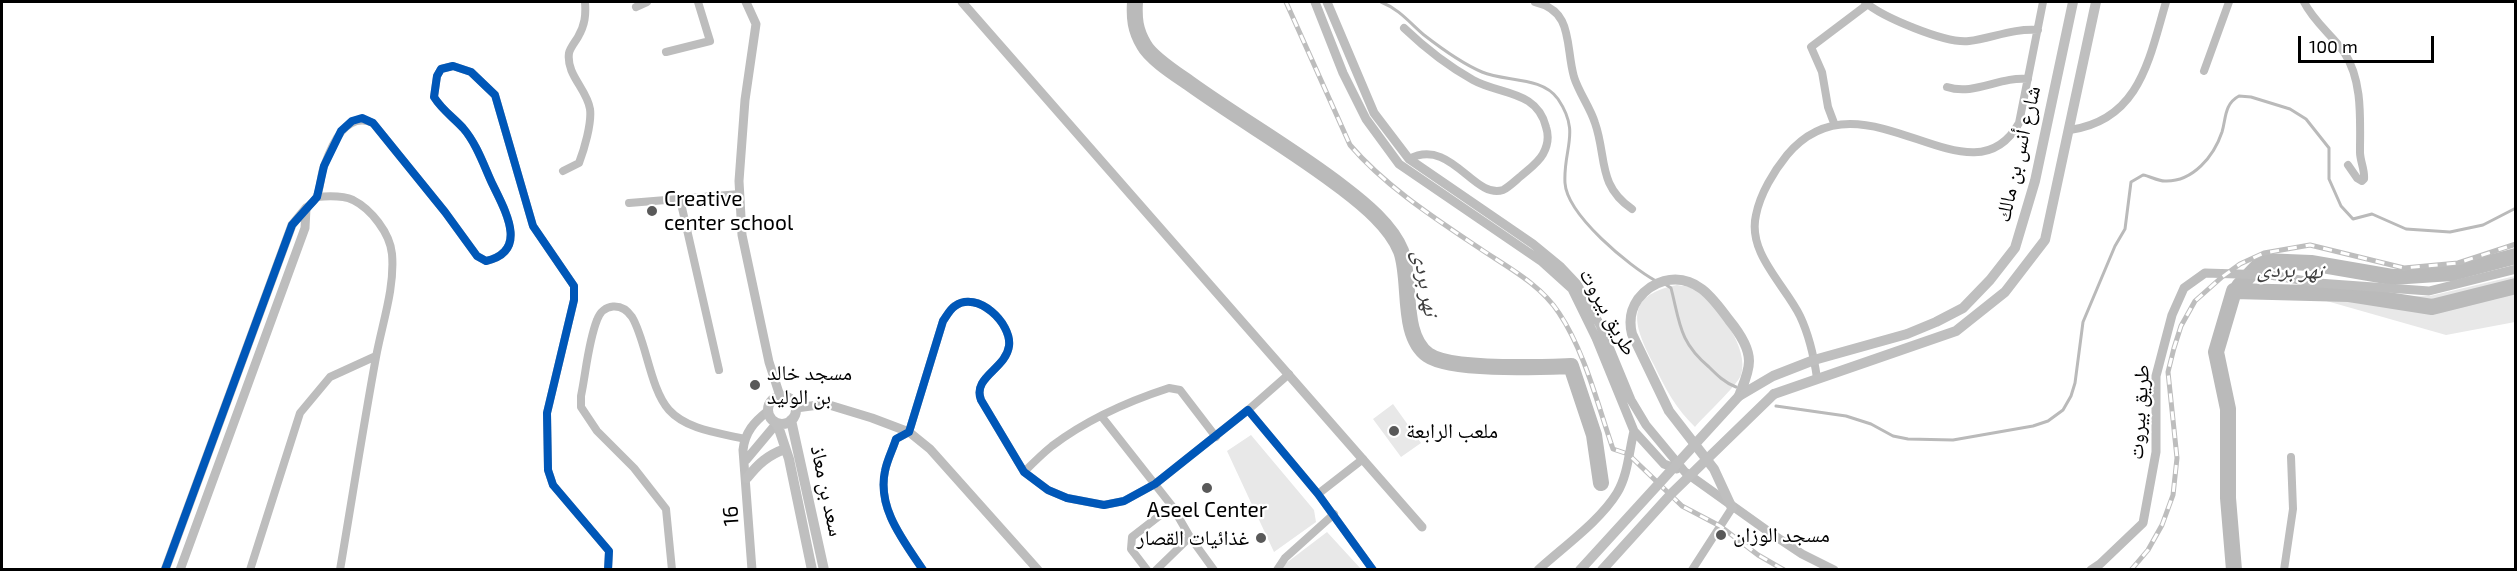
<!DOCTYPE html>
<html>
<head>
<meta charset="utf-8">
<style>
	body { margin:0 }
	#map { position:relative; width:2517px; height:571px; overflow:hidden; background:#fff; font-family:"Exo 2",sans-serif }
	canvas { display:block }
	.frame { position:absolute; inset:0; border:3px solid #000; pointer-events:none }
	.scale { position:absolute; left:2298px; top:36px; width:136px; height:27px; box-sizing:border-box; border:3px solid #000; border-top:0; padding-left:8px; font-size:18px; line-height:21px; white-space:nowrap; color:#000; -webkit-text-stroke:4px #fff; paint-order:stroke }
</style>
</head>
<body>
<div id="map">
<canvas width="2517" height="571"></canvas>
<div class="frame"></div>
<div class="scale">100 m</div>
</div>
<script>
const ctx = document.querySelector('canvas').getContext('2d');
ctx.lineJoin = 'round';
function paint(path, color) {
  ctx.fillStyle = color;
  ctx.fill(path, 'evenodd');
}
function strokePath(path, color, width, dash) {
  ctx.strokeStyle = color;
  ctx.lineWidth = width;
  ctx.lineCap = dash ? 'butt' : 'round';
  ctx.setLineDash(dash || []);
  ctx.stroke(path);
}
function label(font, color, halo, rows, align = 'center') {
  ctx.font = font + ' "Exo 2","Noto Naskh Arabic",sans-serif';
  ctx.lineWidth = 4.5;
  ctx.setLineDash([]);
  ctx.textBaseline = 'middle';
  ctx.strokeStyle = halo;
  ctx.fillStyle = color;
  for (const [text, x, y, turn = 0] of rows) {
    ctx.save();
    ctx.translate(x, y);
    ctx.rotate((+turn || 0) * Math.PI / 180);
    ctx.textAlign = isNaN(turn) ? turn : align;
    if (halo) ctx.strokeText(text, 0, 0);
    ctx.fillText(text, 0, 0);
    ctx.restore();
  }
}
paint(new Path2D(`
	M2515 276V322L2446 335 2295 292 2369 297 2430 296Z
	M1677 285C1684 286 1693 287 1699 292 1718 307 1750 349 1741 375 1736 387 1705 415 1695 427 1676 409 1665 388 1654 365 1634 326 1622 296 1677 285Z
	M1393 404 1421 443 1401 457 1373 419Z
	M1251 435 1314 510 1316 522 1274 552 1227 451Z
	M1327 532 1361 569 1282 570 1281 567Z`), '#e8e8e8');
strokePath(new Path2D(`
	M1381 2C1399 9 1410 23 1424 35 1442 49 1461 63 1482 72 1505 82 1542 76 1558 99 1581 133 1563 148 1565 183 1567 215 1629 266 1656 281
	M1665 284 1671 288C1680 323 1679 342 1709 367 1717 375 1725 383 1736 387
	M1776 406 1846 416 1871 424 1893 436 1908 439 1953 440 2033 426 2048 421 2063 410 2071 396 2075 383 2083 322 2115 246 2125 229 2131 182 2143 175C2150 176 2157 181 2165 181 2193 182 2214 156 2222 132 2226 119 2224 104 2239 96L2251 97 2290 109 2306 119 2329 148V179L2341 206 2353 219 2372 214 2406 229 2450 232 2483 225 2516 208`), '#bababa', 3);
strokePath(new Path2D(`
	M1135 2C1134 18 1135 30 1144 45 1151 58 1176 74 1189 83 1239 119 1294 150 1343 188 1364 204 1391 226 1401 251 1412 281 1400 335 1428 355 1451 371 1541 367 1571 366L1594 435 1601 483
	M2239 286 2263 261 2311 263 2392 277 2452 273 2516 256
	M2234 570 2228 498V409L2216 352 2234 291 2349 294 2432 307 2516 286`), '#bababa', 16);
strokePath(new Path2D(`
	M1535 2C1574 11 1565 45 1574 77 1579 93 1590 107 1595 123 1607 157 1597 185 1632 209
	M1865 2C1882 17 1946 44 1969 41 1992 38 2014 28 2038 30
	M2304 2C2314 22 2331 34 2344 52 2363 81 2360 119 2360 152 2360 161 2365 170 2364 179L2362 181 2357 178 2348 165
	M636 7 647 2
	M1404 28C1425 48 1448 66 1473 80 1500 95 1537 90 1546 127 1549 136 1548 145 1543 154 1538 163 1529 169 1521 176 1515 181 1509 187 1503 190 1474 200 1451 137 1409 159
	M666 52 710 41 698 2
	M2204 71 2229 2
	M1947 87C1974 96 2000 76 2028 79
	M1834 123 1828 107 1822 72 1811 47 1868 4
	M2070 130C2140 120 2149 59 2166 2
	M563 171 579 163C584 150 592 123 590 109 587 89 566 75 569 53 570 48 575 42 578 37 585 25 586 15 585 2
	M317 197C328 196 342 195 353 200 371 209 390 233 392 254 395 288 382 324 376 357 363 428 352 499 340 570
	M680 199 719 370
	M629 203 740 194
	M306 208C309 205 314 202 316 198 321 190 320 176 324 166 332 144 346 111 373 123L445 212 477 256 486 261C531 251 503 207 491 181 483 163 476 143 463 128 453 117 442 110 434 97L437 76 441 69 453 66 471 72 495 95 533 226 574 286V300L547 413 548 470 553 485 609 551 608 570
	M1817 378C1814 357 1809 335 1800 316 1785 285 1747 253 1756 215 1760 194 1774 171 1787 155 1863 64 1970 211 2019 123L2043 2
	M1248 410 1289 374
	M1102 417 1172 506 1190 537 1214 570
	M1024 472C1033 463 1042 454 1052 446 1085 421 1129 401 1169 388L1180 390 1216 437
	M1318 494 1363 459
	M250 570 300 413 330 377 376 356
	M672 570 666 509 634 468 597 431 581 407V396C586 372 588 343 597 320 603 303 622 302 632 317 646 340 650 389 669 410 687 430 720 433 745 439
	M923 570C903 540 877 508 885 471 887 460 893 449 896 439L909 432 943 321C946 317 950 309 955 306 977 290 1012 323 1009 346 1006 369 972 377 981 400L1024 472 1048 490 1067 498 1104 505 1124 501 1155 484 1248 410 1318 494 1373 570
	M1147 570 1131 549 1132 537 1172 506
	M1156 570 1190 537
	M1277 570 1285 558 1334 514
	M1692 570 1732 508
	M2284 570 2293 509 2291 457`), '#bdbdbd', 8);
strokePath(new Path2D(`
	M746 2 756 24 745 100 739 181 742 235 769 362 780 396
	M962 2 1422 527
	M1315 2 1343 73 1366 119 1399 164 1541 261 1572 289 1596 338 1634 431 1664 464 1677 469
	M1327 2 1374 113 1409 159 1533 244 1561 267 1577 284 1600 325 1631 400 1646 425 1685 472 1769 532 1802 554 1834 570
	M796 408 826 404 872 418 909 432 930 449 1038 570
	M746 460 777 423
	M165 570 292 225 306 208
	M180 570 305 228 306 208
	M752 570 743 450C745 432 754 422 768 411
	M1538 570C1563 547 1600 521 1617 493 1628 475 1629 451 1634 431
	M2091 570 2100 564 2143 523 2156 452V376L2172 315 2184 288 2205 273 2270 275 2318 283 2429 291 2516 269`), '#bdbdbd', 9);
strokePath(new Path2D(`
	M1774 394 1956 331 2005 292 2045 240 2096 2
	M1739 396 1773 376 1814 360 1907 334 1936 322 1963 308 1990 280 2015 248 2035 181 2073 2
	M768 410a14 14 0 1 1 28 0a14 14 0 1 1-28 0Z
	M791 420 824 570
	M777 423 789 459 812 570
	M747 478C758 464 768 455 785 449
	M1732 508 1714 469 1669 411 1632 334C1629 322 1631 309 1638 299 1645 290 1653 284 1664 281 1695 273 1713 298 1729 320 1738 331 1749 346 1749 361 1749 373 1743 385 1739 396`), '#bfbfbf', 10);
const rail = new Path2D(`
	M1286 2 1350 145C1386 187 1436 219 1482 250 1509 268 1541 285 1559 313 1585 352 1598 406 1613 449L1628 454 1682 506 1720 526 1758 555 1784 570
	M2131 570 2148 550 2162 525 2173 495 2177 458 2168 372 2174 348 2181 326 2195 301 2222 277 2240 264 2264 253 2310 245 2404 268 2458 263 2516 244`);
strokePath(rail, '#bdbdbd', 5);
strokePath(rail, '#fff', 3, [9]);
strokePath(new Path2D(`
	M1580 570 1739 396
	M1602 570 1671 494 1774 394`), '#bfbfbf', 10);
strokePath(new Path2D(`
	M165 570 292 225 317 197 324 166 341 131 352 121 362 118 373 123 445 212 477 256 486 261C531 251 503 207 491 181 483 163 476 143 463 128 453 117 442 110 434 97L437 76 441 69 453 66 471 72 495 95 533 226 574 286V300L547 413 548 470 553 485 609 551 608 570
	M923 570C903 540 877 508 885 471 887 460 893 449 896 439L909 432 943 321C946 317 950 309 955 306 977 290 1012 323 1009 346 1006 369 972 377 981 400L1024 472 1048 490 1067 498 1104 505 1124 501 1155 484 1248 410 1318 494 1373 570`), '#0057b8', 8);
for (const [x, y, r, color] of [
	[652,211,6,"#595959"],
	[755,385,6,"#595959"],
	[1394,431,6,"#595959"],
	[1207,488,6,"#595959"],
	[1721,535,6,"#595959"],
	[1261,538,6,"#595959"]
]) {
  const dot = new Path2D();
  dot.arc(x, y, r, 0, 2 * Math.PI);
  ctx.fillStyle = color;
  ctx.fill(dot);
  strokePath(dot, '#fff', 2);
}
label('21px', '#000', '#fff', [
	["شارع أنس بن مالك",2018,154,-77],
	["طريق بيروت",1608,312,61],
	["طريق بيروت",2139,412,-86],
	["سعد بن معاذ",827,491,78],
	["16",731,516,-93]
]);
label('21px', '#000', '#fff', [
	["Creative",664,199],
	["center school",664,223],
	["مسجد خالد",767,373],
	["بن الوليد",767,397],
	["ملعب الرابعة",1406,431],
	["Aseel Center",1207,510,"center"],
	["مسجد الوزان",1733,535],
	["غذائيات القصار",1249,538,"right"]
], 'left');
label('italic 22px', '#3e3e3e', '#fff', [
	["نهر بردى",2290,270,2],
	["نهر بردى",1426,283,80]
]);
</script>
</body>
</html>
